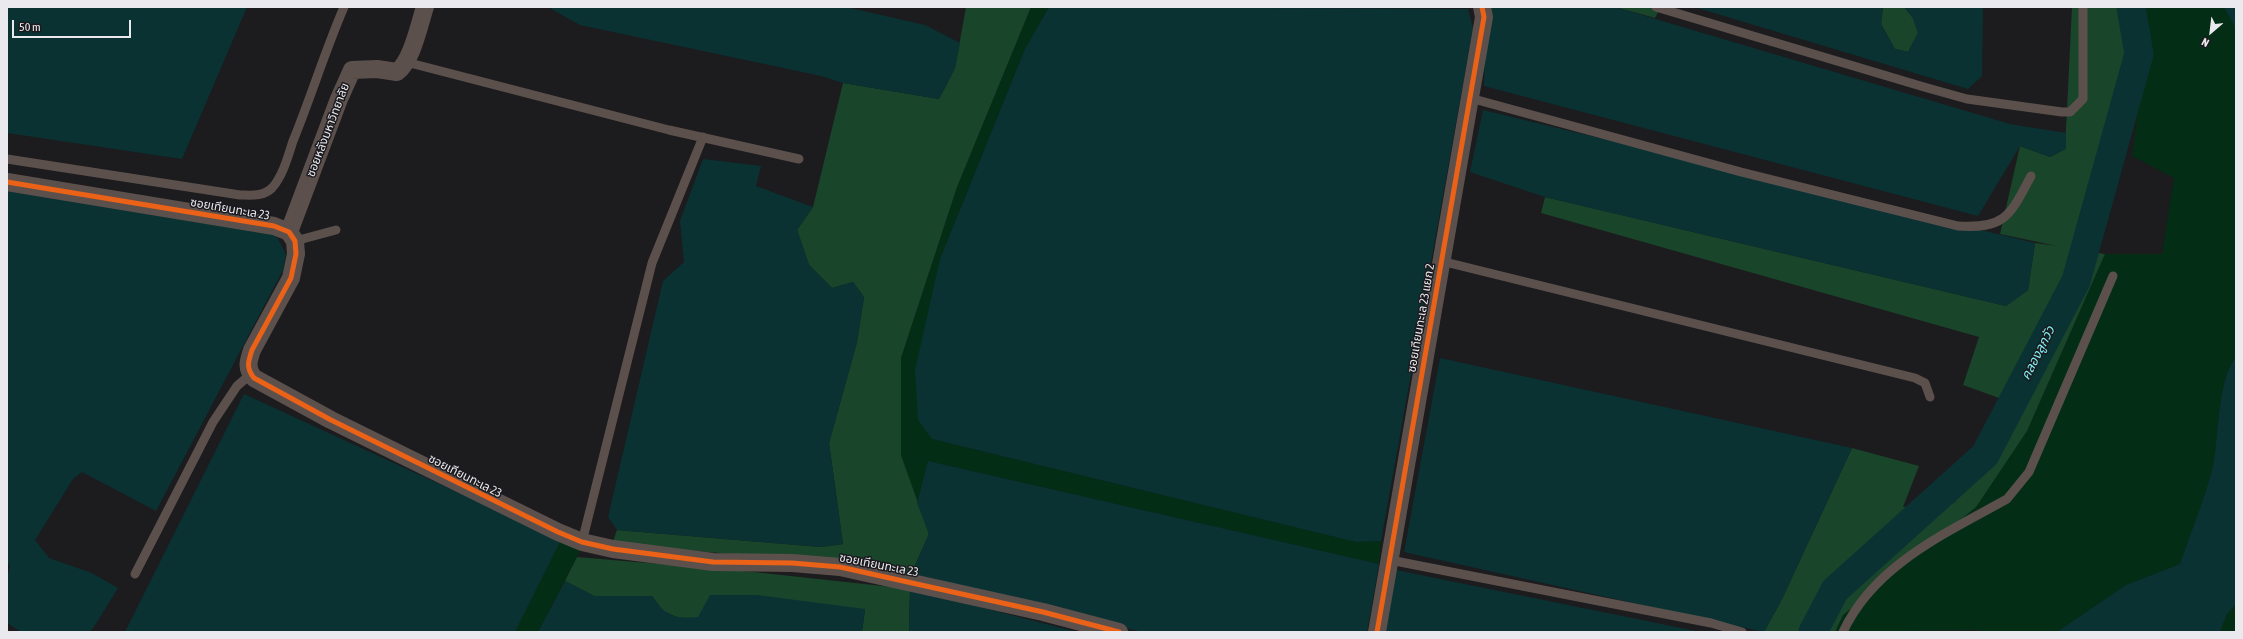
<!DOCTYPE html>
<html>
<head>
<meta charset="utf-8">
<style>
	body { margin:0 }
	#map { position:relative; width:2243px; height:639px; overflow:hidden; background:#1c1b1e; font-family:"Asap Condensed",sans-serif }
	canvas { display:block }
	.frame { position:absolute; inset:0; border:8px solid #eae9ed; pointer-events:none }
	.north { position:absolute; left:2191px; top:12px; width:40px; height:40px; -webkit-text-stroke:3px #1b1a1f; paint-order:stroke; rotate:208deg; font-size:11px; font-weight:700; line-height:16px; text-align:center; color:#eae9ed }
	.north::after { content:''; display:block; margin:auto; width:14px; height:18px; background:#eae9ed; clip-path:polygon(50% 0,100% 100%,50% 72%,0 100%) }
	.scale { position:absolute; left:12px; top:20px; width:119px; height:18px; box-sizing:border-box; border:2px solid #eae9ed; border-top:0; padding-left:5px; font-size:12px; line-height:14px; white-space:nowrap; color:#eae9ed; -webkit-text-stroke:3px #1b1a1f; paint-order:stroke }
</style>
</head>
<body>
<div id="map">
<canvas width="2243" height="639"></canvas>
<div class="frame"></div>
<div class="north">N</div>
<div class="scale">50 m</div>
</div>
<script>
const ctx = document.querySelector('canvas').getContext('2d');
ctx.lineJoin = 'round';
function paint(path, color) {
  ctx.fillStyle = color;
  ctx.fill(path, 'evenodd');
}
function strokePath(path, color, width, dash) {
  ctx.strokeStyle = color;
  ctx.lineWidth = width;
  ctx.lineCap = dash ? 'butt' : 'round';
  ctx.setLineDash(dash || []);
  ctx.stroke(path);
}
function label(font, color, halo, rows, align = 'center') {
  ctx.font = font + ' "Asap Condensed","Noto Sans Thai",sans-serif';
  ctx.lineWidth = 3;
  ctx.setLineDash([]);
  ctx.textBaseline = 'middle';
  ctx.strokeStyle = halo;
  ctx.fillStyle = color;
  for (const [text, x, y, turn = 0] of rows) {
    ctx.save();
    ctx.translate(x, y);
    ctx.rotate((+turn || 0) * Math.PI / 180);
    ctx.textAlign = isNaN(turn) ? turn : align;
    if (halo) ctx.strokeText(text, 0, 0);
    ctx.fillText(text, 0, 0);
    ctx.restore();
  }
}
paint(new Path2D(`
	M1031 7H1049L1025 49 940 259 932 439 1356 542 1381 541 1379 564 928 461 917 503 901 455V358L957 187Z
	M2142 7H2224L2236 29V357C2217 380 2219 435 2213 466 2206 497 2190 534 2180 564L2126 585 2057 632H1984L1977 630 1835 632 1843 615 2027 431 2105 254H2162L2174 178 2132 156 2146 50Z
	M561 540 580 551 538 632H515Z
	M2236 604V632H2220L2227 614Z`), '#042d15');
paint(new Path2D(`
	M966 7H1031L957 187 901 358V455L929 534 910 577 828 562 612 544 617 530 821 547 843 544 829 443 857 342 864 297 853 282 832 288 809 265 797 230 813 207 843 83 939 99 955 68Z
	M1615 7H1661L1655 18Z
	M1883 7H1904L1913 18 1918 33 1908 52 1895 49 1881 24Z
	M2072 7H2121L2128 59 2074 249 2105 254 2027 431 1976 507 1843 615 1835 632H1764L1782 599 1852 448 1919 466 1903 507 1954 503 2024 407 1963 385 1979 337 1541 213 1545 197 2006 306 2028 290 2035 243 2057 246 2000 234 2020 146 2050 157 2065 149Z
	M577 557 754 572 910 589 909 632H862L865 609 681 619 663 611 652 596H594L565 581Z`), '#19452a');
paint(new Path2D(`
	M7 7H247L182 159 7 133Z
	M552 7H846L925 25 960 43 955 68 939 99 843 83 821 76 580 25 551 9Z
	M1049 7 1468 9 1473 28 1381 541 1356 542 932 439 918 420 915 370 940 259 1025 49Z
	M1486 7H1615L2010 124 2066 133V149L2050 157 2020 146 1978 216 1484 86Z
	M1694 7H1883L1881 25 1895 49 1908 52 1918 33 1913 18 1904 7H1983L1982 76 1968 89Z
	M2224 7H2236V29Z
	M1483 110 2035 243 2028 290 2006 306 1545 197 1470 172Z
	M703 159 761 166 756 186 813 207 797 230 809 265 832 288 853 282 864 297 857 342 829 443 843 544 821 547 617 530 608 517 663 281 684 262 680 221Z
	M7 189 276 235 286 254 283 270 156 511 82 472 73 479 35 540 49 558 92 573 118 588 94 627 89 632H21L7 623V579L10 566 7 561Z
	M2236 357V604L2227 614 2220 632H2057L2126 585 2180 564C2190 534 2206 496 2213 466 2219 436 2217 380 2236 357Z
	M1440 358 1852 448 1782 599 1764 632 1404 552Z
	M244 394 561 540 515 632H125Z
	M928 461 1379 564 1367 632H1143L910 577 929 534 917 503Z
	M1396 570 1701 632H1386Z
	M565 581 594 596H652C666 616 673 619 698 617L710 595H757L865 609 862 632H538Z
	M910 589 1077 632H909Z`), '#0a3233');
strokePath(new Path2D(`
	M1813 632 1835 590 1985 455 2076 281 2139 54 2131 7`), '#0a3233', 29);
strokePath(new Path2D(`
	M1656 7 1924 87 1967 99 2062 112H2070L2083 99V7
	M406 62 669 130 799 159
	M1470 98 1741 172 1958 226C2006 229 2010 215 2031 176
	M7 159 240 195C250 195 263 197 272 188 283 176 288 156 293 141 311 97 325 51 344 7
	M295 241 336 230
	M1441 261 1915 378 1925 383 1930 397
	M582 542 652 263 703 137
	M1390 560 1711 623 1742 632
	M135 574 213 422 237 386 251 374
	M1843 632C1874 565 1946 533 2007 499L2029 472 2113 276`), '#5c504c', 9);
strokePath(new Path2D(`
	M7 182 274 226 289 232 295 241 296 254 291 278 252 350C248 362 246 368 254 378L331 420 558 532 582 542 613 549 713 562 792 563 840 567 1043 612 1119 632
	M289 232 339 99 352 70 377 69 397 72C412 61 419 25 425 7
	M1377 632 1484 17 1482 7`), '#5c504c', 18);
strokePath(new Path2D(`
	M7 182 274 226 289 232 295 241 296 254 291 278 252 350C248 362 246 368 254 378L331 420 558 532 582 542 613 549 713 562 792 563 840 567 1043 612 1119 632
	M1377 632 1484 17 1482 7`), '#ea6118', 5);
label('12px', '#eae9ed', '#1b1a1f', [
	["ซอยหลังมหาวิทยาลัย",328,130,-69],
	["ซอยเทียนทะเล 23",230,209,10],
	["ซอยเทียนทะเล 23 แยก 2",1421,318,-80],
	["ซอยเทียนทะเล 23",465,476,27],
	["ซอยเทียนทะเล 23",879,565,11]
]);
label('italic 13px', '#80f3f6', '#1b1a1f', [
	["คลองลูกวัว",2038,353,-63]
]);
</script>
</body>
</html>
